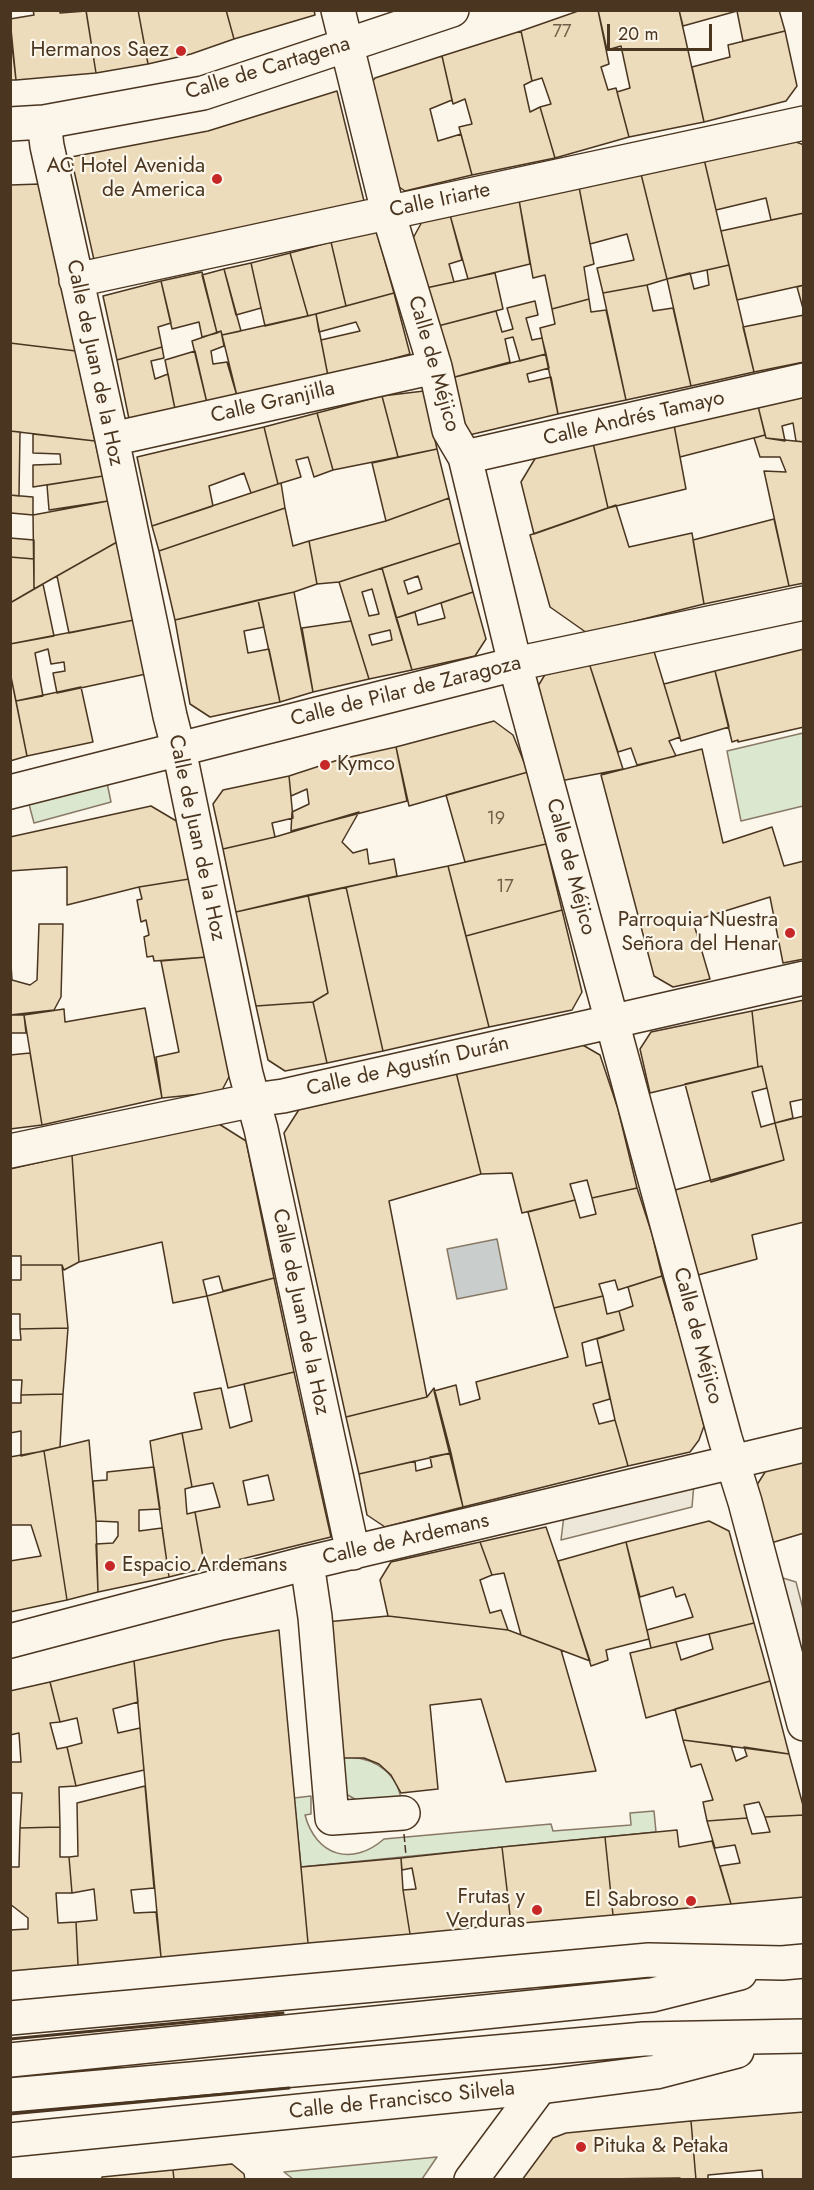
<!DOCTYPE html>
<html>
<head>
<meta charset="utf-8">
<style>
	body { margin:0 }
	#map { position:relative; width:814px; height:2190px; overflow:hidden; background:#fbf6e9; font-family:Jost,sans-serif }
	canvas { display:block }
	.frame { position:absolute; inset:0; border:12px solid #4a3520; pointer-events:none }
	.scale { position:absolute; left:607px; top:24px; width:105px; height:27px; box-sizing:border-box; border:3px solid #4a3520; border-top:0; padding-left:8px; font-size:18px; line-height:21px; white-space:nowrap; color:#4a3520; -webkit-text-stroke:4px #fbf6e9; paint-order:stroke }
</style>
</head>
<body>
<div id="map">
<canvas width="814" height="2190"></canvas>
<div class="frame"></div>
<div class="scale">20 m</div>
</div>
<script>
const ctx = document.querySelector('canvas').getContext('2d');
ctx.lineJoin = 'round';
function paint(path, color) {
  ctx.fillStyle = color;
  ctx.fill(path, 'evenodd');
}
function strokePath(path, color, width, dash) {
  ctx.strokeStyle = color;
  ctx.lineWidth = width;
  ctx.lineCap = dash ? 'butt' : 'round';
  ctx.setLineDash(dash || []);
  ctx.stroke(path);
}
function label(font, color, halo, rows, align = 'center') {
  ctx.font = font + ' Jost,sans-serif';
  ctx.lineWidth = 4.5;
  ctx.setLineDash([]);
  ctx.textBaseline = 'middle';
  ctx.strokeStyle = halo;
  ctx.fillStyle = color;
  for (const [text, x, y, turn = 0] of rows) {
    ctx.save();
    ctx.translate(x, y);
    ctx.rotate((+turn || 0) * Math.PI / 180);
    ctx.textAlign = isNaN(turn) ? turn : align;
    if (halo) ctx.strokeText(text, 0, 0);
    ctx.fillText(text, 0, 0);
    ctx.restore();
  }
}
const green = new Path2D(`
	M803 733V806L741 821 727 751Z
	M105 773 111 802 34 823 26 793Z
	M350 1757C378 1759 399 1775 402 1805L360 1802 346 1794 341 1758Z
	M311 1796V1814L305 1815C316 1856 352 1867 384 1839L551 1824 553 1831 631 1825 630 1813 654 1811 656 1832 301 1867 294 1798Z
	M437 2157 422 2179H293L284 2172Z`);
paint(green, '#dce7d0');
strokePath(green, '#887966', 1.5);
const parking = new Path2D(`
	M694 1483 692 1507 561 1540 564 1515Z
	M773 1575 796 1582 803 1609V1657L793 1654Z`);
paint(parking, '#ede7d9');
strokePath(parking, '#887966', 1.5);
const water = new Path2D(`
	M497 1239 507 1289 457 1299 447 1249Z`);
paint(water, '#c9cecd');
strokePath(water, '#887966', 1.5);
const building = new Path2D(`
	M33 10H60V13L86 11 96 73 16 80 10 19 34 15Z
	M138 10 148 64 96 73 86 10Z
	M138 10H226L234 39 191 54 148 64Z
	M226 10H314L315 15 234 39Z
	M581 10H598L609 64 601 67 608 90 616 88 629 137 555 158 540 107 551 104 542 78 532 81 521 31Z
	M598 10H679L704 122 629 137 617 92 630 88 621 46 607 50Z
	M679 10H779L785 31 743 41 737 11 683 26Z
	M10 29 16 80H10Z
	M521 31 532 81 524 85 530 112 540 107 555 158 472 175 459 127 472 124 465 99 453 104 442 56Z
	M785 31 797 86 786 101 704 122 692 67 730 57 728 45Z
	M442 56 452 100 430 109 438 141 461 134 472 175 405 191 399 187 372 82 375 78Z
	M337 91 364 201 94 260 71 157 208 131Z
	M791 140 804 145V213L771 220 766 198 716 210 704 159Z
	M704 159 729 265 667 279 641 174Z
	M641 174 667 279 647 285 603 293 597 268 634 260 627 234 590 244 579 187Z
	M40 184 76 351 10 343V185Z
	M579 187 594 264 584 267 589 299 552 309 545 275 533 278 519 200Z
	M519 200 530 264 468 279 450 215Z
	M804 213V285L737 300 721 231Z
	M450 215 462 260 449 264 454 282 426 288 412 240 423 220Z
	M376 230 394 293 346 306 331 242Z
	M331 242 346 306 308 316 290 253Z
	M290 253 308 316 265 326 251 263Z
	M251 263 261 308 236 315 224 269Z
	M729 265 754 372 691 386 667 279 690 273 694 289 709 285 707 270Z
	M224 269 241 331 222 335 221 331 217 333 202 275Z
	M202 272 217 333 202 337 199 322 172 329 161 281Z
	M495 273 503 309 438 326 426 288Z
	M161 281 171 323 158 327 162 347 117 360 103 296Z
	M647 285 653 311 673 308 691 386 626 400 603 293Z
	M804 285V312L797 287Z
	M394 293 410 354 328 376 321 340 360 331 356 322 319 332 316 314Z
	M589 299 591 312 606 310 626 400 558 414 540 328 555 324 552 309Z
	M535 301 538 315 526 318 532 340 542 338 546 354 520 361 513 337 505 339 510 362 451 378 438 326 496 311 502 332 513 329 507 308Z
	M316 314 328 376 237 396 222 335Z
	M804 315V362L754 372 743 327Z
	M221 331 224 346 211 351 213 364 227 362 237 396 207 403 192 341Z
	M10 343 76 351 95 441 10 431Z
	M162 347 164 358 151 361 155 379 168 374 175 409 129 419 117 360Z
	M195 351 207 403 175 409 165 360Z
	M546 354 549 368 527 374 529 382 551 377 558 414 465 436 451 378Z
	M424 391 437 449 398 457 382 396Z
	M382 396 398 457 333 470 317 413Z
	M804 397V442L796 441 793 423 782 426 785 441 766 438 758 406Z
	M758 406 765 435 680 457 674 425Z
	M317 413 333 470 314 477 308 457 296 460 301 477 278 484 264 427Z
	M674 425 686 489 608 508 593 443Z
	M264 427 278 484 251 493 244 473 209 486 213 506 152 526 137 457Z
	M10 431 20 432 19 496 10 495Z
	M33 434 95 441 103 476 33 487V465L61 464 60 454 33 453Z
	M765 435 766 438 804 442V583L789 586 764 471 786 472 780 457H760L754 438Z
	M593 443 608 508 534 534 521 482 536 457Z
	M437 449 449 498 386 521 372 463Z
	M103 476 108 501 49 510 47 485Z
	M281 483 285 508 159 551 152 526Z
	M10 495 33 497V515L11 513 10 521Z
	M449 498 460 543 339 582 317 584 309 541 386 521Z
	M108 501 117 542 34 589 33 515Z
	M616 505 629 547 692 533 704 604 587 633 550 607 530 535Z
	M285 508 293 546 309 541 317 584 294 592 175 620 159 551Z
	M774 519 789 586 704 604 693 540Z
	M10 538 34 540V559L10 557Z
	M117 542 134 620 69 633 57 576Z
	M460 543 473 592 396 618 382 568ZM418 576 422 589 408 594 404 581Z
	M10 557 34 559V589L10 603Z
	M382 568 412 670 369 679 339 582ZM372 589 379 614 369 616 362 592ZM390 630 392 640 372 645 369 635Z
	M43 584 54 636 10 644V603Z
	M294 592 313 692 280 702 258 600Z
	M473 592 486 639 475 656 412 670 396 618 415 612 418 625 445 618 441 603Z
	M258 600 264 627 244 631 248 653 269 649 280 702 210 717 190 704 175 620Z
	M134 620 146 674 57 693 53 673 65 671 64 662 51 664 48 649 35 653 43 696 16 701 10 672V644Z
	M351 621 369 679 313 692 302 628Z
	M653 648 680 737 669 741 676 756 637 765 631 748 618 752 589 663Z
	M804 649V727L738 742V740L732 742 715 671Z
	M589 663 623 769 560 781 535 691 546 673Z
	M715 671 729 727 681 741 664 684Z
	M10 672 27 756 10 761Z
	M81 687 93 742 27 756 16 701Z
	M494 721 513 735 528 772 409 806 396 747Z
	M396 747 407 801 291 831 292 812 309 804 307 789 291 796 289 776 341 759Z
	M702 749 723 843 772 827 784 866 804 861V959L783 963 770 897 693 921 710 979 673 987 654 976 601 775Z
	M528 772 546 844 465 862 446 795Z
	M289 776 293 818 272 823 275 837 223 849 213 804 223 790Z
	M151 806 178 822 189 879 139 887 67 905V867L10 871V837Z
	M359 812 342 842 353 853 367 849 369 864 394 859 397 876 236 912 223 849 275 837Z
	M546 844 562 910 466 936 448 866Z
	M448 866 489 1027 383 1051 346 887Z
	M189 879 207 957 154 961 153 956 147 957 144 937 149 935 146 920 141 922 137 900 142 899 139 887Z
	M346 887 383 1051 327 1063 313 1002 328 993 308 895Z
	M308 895 328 993 313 1002 256 1006 236 912Z
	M562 910 582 992 572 1010 489 1027 466 936Z
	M39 924H63L61 997 54 1010 10 1015V949L12 980 30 985 37 980Z
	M207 957 230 1075 221 1092 162 1098 156 1057 179 1052 161 961Z
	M804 1000V1099L790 1102 793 1118 775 1123 762 1066 758 1067 752 1011Z
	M313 1002 327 1063 285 1071 268 1060 256 1006Z
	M145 1008 162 1098 42 1125 24 1015 64 1009 65 1022Z
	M752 1011 758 1067 650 1093 640 1049 651 1032Z
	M10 1015H24L26 1033H10Z
	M581 1044 600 1055 618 1109 637 1188 592 1198 587 1180 570 1184 575 1200 522 1213 512 1173 481 1174 456 1072Z
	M30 1053 42 1125 10 1129V1055Z
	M762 1066 767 1088 752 1092 761 1127 775 1123 784 1160 711 1182 685 1084Z
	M456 1072 481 1174 389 1201 427 1397 346 1417 284 1133 300 1108Z
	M804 1116V1222L752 1235 757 1259 698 1275 675 1190 784 1160 775 1123Z
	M219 1124 246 1141 274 1278 223 1291 219 1276 203 1280 207 1296 173 1303 162 1242 79 1262 72 1155Z
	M72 1155 79 1262 64 1270 62 1265H21V1256H10V1169Z
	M637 1188 652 1234 662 1276 618 1290 615 1280 599 1284 603 1296 554 1308 528 1212 575 1200 580 1218 596 1214 592 1198Z
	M21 1265H62L68 1328 20 1329V1314H10V1280H21Z
	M662 1276 685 1353 704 1426 699 1440 690 1452 628 1466 615 1420 597 1339 624 1330 619 1311 633 1306 628 1287Z
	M274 1278 294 1372 228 1388 207 1296Z
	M603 1296 607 1314 619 1311 624 1330 582 1343 586 1366 602 1362 610 1399 593 1404 599 1424 615 1420 628 1466 463 1507 434 1391 456 1385 460 1405 480 1399 476 1382 568 1357 554 1308Z
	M68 1328 63 1394 21 1395 22 1380H10V1340H21L20 1329Z
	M294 1372 331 1537 205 1568 195 1512 220 1507 213 1483 192 1487 182 1433 202 1429 194 1393 221 1388 230 1428 252 1421 244 1384ZM268 1475 274 1500 248 1505 243 1481Z
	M434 1388 451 1453 359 1474 346 1417 427 1397Z
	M63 1394 60 1447 21 1456V1431L10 1433V1403H21V1395Z
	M182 1433 192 1487 185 1489 187 1514 195 1512 205 1568 169 1577 150 1441Z
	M89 1440 96 1521 98 1592 67 1600 44 1451Z
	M44 1451 67 1600 10 1612V1561L41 1556 31 1525H10V1457Z
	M451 1453 463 1507 385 1527 367 1515 359 1474 415 1461 416 1471 432 1467 430 1457Z
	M804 1460V1533L771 1543 755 1488 767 1469Z
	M154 1467 160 1509 139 1510V1531L162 1528 169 1577 98 1592 96 1544 113 1543 118 1536V1522L96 1521 93 1481 107 1480V1472Z
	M709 1521 729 1531 754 1623 651 1648 647 1630 693 1617 685 1594 676 1597 673 1587 640 1597 626 1542Z
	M546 1527 557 1559 590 1661 521 1635 504 1573 492 1575 480 1542Z
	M480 1542 492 1575 480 1580 490 1613 501 1610 508 1630 388 1616 380 1580 391 1562Z
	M626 1542 649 1639 606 1650 608 1660 591 1666 558 1561Z
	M388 1616 508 1630 561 1650 596 1771 506 1782 481 1699 430 1705 438 1789 401 1793 391 1775 379 1764 364 1758H341L326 1622Z
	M754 1623 770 1681 646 1718 630 1653 676 1642 681 1660 713 1649 709 1634Z
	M279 1630 308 1943 161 1957 134 1661 224 1640Z
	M134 1661 138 1702 113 1709 118 1733 140 1728 144 1770 76 1786 67 1747 82 1743 77 1718 60 1722 50 1682Z
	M770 1681 789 1754 683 1740 675 1709Z
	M50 1682 60 1722 50 1723 57 1749 67 1747 76 1786 59 1787 60 1827 20 1828 22 1793H10V1762H21L19 1733 10 1735V1691Z
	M683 1740 731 1746 736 1761 747 1756 744 1747 789 1754 804 1809V1815L765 1817 759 1802 744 1805 747 1818 707 1821 703 1802 713 1800 701 1764 691 1767Z
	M145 1786 154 1888 131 1890 134 1913 156 1912 161 1957 78 1965 76 1922 97 1920 94 1889 72 1893 69 1857 78 1856 77 1803Z
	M804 1815V1897L731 1904 720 1866 740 1863 735 1845 715 1848 707 1821 747 1818 752 1834 770 1832 765 1817Z
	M60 1827V1857H69L72 1893H56L58 1923 76 1922 78 1965 10 1971V1930L28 1929V1918L10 1904V1867H19L20 1828Z
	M677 1830 679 1847 712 1841 731 1904 613 1915 605 1837Z
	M605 1837 613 1915 511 1924 502 1847Z
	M502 1847 511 1924 410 1934 403 1890 416 1889 412 1868 402 1870 401 1858Z
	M401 1858 403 1890 410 1934 308 1943 301 1867Z
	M804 2112V2180H763L762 2170 708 2175V2180H696L691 2121Z
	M691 2121 696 2180H681L680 2178 522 2180 553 2138 566 2133Z
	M232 2164 244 2174 245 2180H174L173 2170Z
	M173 2170 174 2180H102V2177Z`);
paint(building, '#ecdcbc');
strokePath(building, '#4a3520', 1.5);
const minor = new Path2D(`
	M338 10 388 212 435 367 449 430 465 457 515 664 725 1438 745 1502 804 1724
	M44 122 47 146 112 439 170 716 181 759 246 1074 261 1129 353 1553
	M10 124 44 122 203 93 452 10
	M76 280 804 123
	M112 439 435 367
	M465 457 804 380
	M10 792 515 664 804 603
	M10 1151 254 1100 283 1096 804 978
	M307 1563 315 1617 332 1818 403 1813
	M10 1641 307 1563 804 1445
	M471 2180 540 2087`);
const major = new Path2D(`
	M10 2018 649 1960 782 1963 804 1961
	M10 2060 652 1995 740 1973
	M10 2095 644 2039 804 2036
	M10 2140 540 2087 656 2072 737 2051`);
strokePath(minor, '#4a3520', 36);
strokePath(major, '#4a3520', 36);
strokePath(minor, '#fbf6e9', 33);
strokePath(major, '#fbf6e9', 33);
strokePath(new Path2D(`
	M404 1834 406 1856`), '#4a3520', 1.5, [8, 3]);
strokePath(new Path2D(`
	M10 2039 283 2013
	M10 2114 289 2088`), '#4a3520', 3);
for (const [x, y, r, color] of [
	[181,51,6,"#c62828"],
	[217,179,6,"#c62828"],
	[325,765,6,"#c62828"],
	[790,933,6,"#c62828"],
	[110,1566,6,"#c62828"],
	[691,1901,6,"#c62828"],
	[537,1910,6,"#c62828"],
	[581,2147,6,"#c62828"]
]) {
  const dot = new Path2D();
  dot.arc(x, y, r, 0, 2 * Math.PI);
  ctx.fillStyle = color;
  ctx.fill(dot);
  strokePath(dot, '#fbf6e9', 2);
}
label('18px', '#725f47', null, [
	["77",562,33],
	["19",496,820],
	["17",505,888]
]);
label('21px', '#4a3520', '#fbf6e9', [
	["Hermanos Saez",169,51],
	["AC Hotel Avenida",205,167],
	["de America",205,191],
	["Kymco",337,765,"left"],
	["Parroquia Nuestra",778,921],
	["Señora del Henar",778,945],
	["Espacio Ardemans",122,1566,"left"],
	["Frutas y",525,1898],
	["Verduras",525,1922],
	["El Sabroso",679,1901],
	["Pituka & Petaka",593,2147,"left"]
], 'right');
label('21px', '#4a3520', '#fbf6e9', [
	["Calle de Cartagena",268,69,-17],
	["Calle Iriarte",440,201,-12],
	["Calle de Juan de la Hoz",94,363,78],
	["Calle de Méjico",433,364,74],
	["Calle Granjilla",273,403,-13],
	["Calle Andrés Tamayo",634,419,-13],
	["Calle de Pilar de Zaragoza",406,692,-14],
	["Calle de Juan de la Hoz",196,838,78],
	["Calle de Méjico",570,867,75],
	["Calle de Agustín Durán",408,1067,-13],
	["Calle de Juan de la Hoz",300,1312,78],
	["Calle de Méjico",697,1336,75],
	["Calle de Ardemans",406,1540,-13],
	["Calle de Francisco Silvela",402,2101,-6]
]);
</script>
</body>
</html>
